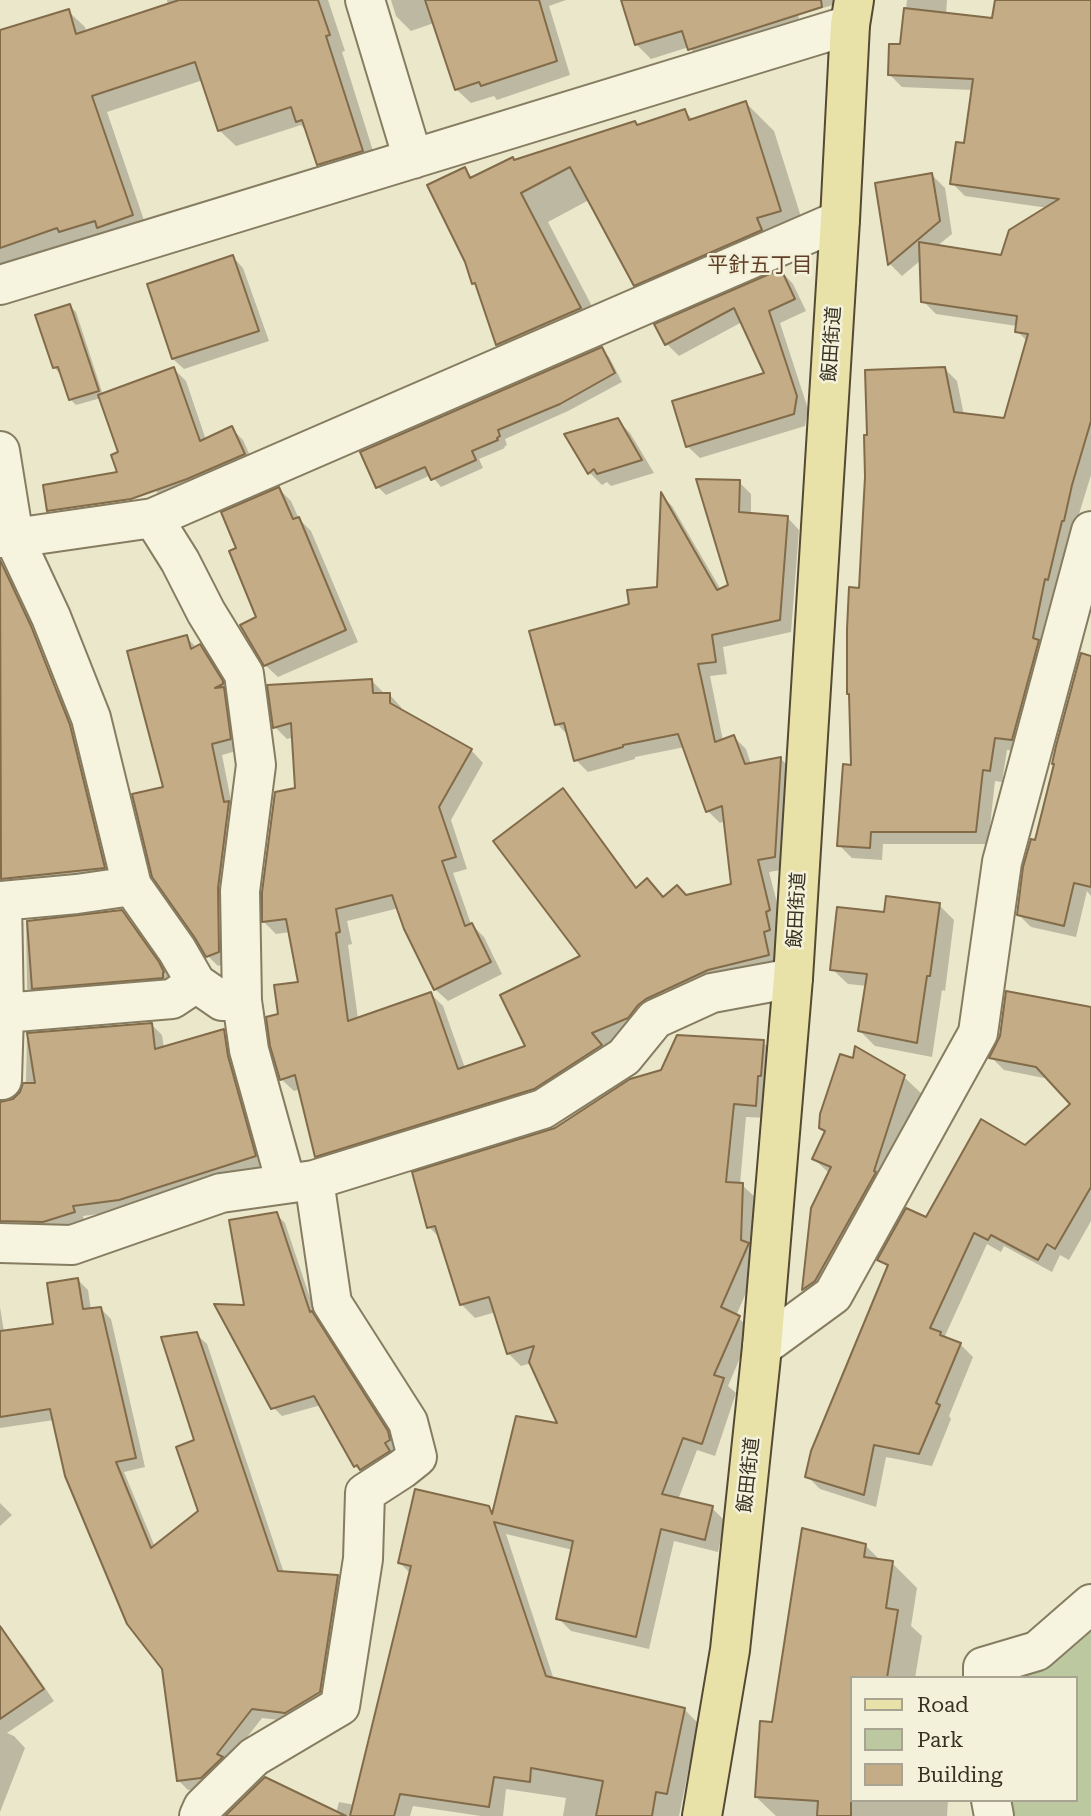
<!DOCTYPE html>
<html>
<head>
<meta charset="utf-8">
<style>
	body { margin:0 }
	#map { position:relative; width:1091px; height:1816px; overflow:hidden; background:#ebe7cb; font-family:"Roboto Serif",serif }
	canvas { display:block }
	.legend { position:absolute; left:850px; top:1676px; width:228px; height:126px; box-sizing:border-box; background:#f3f1da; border:2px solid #a8a491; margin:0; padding:9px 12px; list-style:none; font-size:21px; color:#383123 }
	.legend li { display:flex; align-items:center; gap:14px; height:35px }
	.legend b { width:35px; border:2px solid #a8a491 }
</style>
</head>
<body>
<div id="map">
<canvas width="1091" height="1816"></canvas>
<ul class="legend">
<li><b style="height:9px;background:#e8e1a8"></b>Road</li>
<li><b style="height:19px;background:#bbc8a0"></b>Park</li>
<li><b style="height:19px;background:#c4ac86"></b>Building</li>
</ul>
</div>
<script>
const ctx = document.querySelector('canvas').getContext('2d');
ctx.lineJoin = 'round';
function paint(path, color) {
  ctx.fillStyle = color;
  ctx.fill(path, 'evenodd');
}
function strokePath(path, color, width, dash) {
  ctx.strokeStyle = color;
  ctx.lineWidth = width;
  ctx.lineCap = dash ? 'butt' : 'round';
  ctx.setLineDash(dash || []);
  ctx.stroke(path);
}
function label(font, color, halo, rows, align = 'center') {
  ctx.font = font + ' "Roboto Serif","Noto Sans JP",serif';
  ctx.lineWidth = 5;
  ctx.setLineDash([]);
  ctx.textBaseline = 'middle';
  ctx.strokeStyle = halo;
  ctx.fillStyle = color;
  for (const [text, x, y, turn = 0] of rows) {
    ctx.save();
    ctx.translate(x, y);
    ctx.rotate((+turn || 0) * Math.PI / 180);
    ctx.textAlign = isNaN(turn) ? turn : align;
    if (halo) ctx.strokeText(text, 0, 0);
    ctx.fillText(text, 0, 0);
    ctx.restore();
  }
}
paint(new Path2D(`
	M1091 1615V1816H1003L1001 1800H1075V1678H995Z`), '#bbc8a0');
paint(new Path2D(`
	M167 0H328L345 51 342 52 378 167 335 181 318 164 308 132 301 125 236 146 219 130 203 80 107 112 148 232 0 269V33L68 11 85 27 86 32 168 5Z
	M391 0H566L549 6 570 75 497 100 494 96 471 103 456 89 434 23 411 31 396 16Z
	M623 0H839L840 3 798 15 803 32 704 63 689 47 651 59 636 44Z
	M907 0H947L946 14 994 20 996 0 1091 2V475L1079 514 1091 526 1025 752 1007 750 1002 782 995 781 988 844H883L882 860 852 858 839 845 853 767 861 590 944 368 957 381 964 415 1005 420 1028 342 1017 331V326L936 314 923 301 921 260 902 276 890 264 877 184 932 175 945 188 952 234 937 246 1003 257 1048 208 965 196 952 183 966 145 973 90 902 87 889 74 902 46Z
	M746 103 774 131 808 239 663 313 635 285 589 200 548 222 608 337 526 373 497 345 478 287 474 283 464 169 473 178 515 162 635 123 638 126 685 111 693 120Z
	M233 257 243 268 269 341 184 369 173 359 149 285Z
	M781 271 793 284 806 311 780 323 808 409 805 426 700 458 687 446 767 374 742 322 679 356 667 344 657 325Z
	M70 306 76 312 103 395 174 369 186 381 206 440 231 428 243 440 255 467 166 502 155 490 101 398 76 405 70 399 60 374 54 367Z
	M601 349 609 357 622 382 568 411 505 439 507 445 504 447 505 448 479 459 483 468 441 487 431 475 386 495 378 487Z
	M617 420 630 433 654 473 611 486 607 482 602 485 589 472Z
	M739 482 751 494V515L787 517 799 530 791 632 723 647 727 674 710 676 723 741 734 737 746 749 751 764 781 759 793 771 787 869 769 872 782 922V942L775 944 780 967 603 1046 612 1058 546 1101 329 1168 316 1156 300 1089 294 1091 281 1079 280 1015 300 983 290 932 276 934 264 922 296 790 294 737 287 739 275 727 372 681 384 693 389 694 401 707V711L471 750 483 763 451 820 467 869 453 873 471 924 484 937 502 974 448 1001 435 989 399 908 347 921 352 944 348 945 358 1019 431 994 443 1006 465 1068 528 1047 583 957 563 791 575 803 638 889 647 880 664 898 686 897 733 885 725 821 720 823 708 811 685 747 635 757V759L588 772 576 760 569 736 557 724 631 605 658 588 662 496 672 506 721 590 730 586Z
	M279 489 291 501 299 519 311 531 358 642 278 677 265 665 259 618 238 549Z
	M0 569 13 581 39 694 55 691 66 701 80 737 115 878 0 893Z
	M186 637 197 648 200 647 210 657 233 694 240 750 222 755 232 806 229 962 218 966 208 956 165 789Z
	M1091 658V896L1087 891 1076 937 1031 927 1018 914 1036 842Z
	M939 905 954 920 945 991 942 990 932 1057 875 1046 860 1031 867 986 848 984 832 969Z
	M121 911 134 925 171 977 175 990 40 1001 27 989 26 922Z
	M1091 1009V1221L1069 1260 1060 1255 1052 1272 1004 1246 1001 1252 987 1244 944 1338 960 1344 973 1357 949 1416 951 1419 932 1466 886 1457 876 1507 820 1489 807 1476 889 1268 880 1260 927 1219 1026 1147 1072 1104 1049 1079 1004 1070 991 1057Z
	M151 1024 162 1035 164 1048 223 1031 234 1042 265 1166 130 1210 83 1216 85 1223 55 1232 0 1234V1103L13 1101 22 1093 26 1081 27 1035Z
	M763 1042 776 1055 768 1118 746 1117 740 1184 742 1185 756 1198 761 1258 736 1316 752 1330 728 1386 736 1393 715 1456 697 1450 678 1500 712 1508 725 1521 718 1552 674 1541 649 1649 571 1631 558 1618 573 1550 506 1534 554 1680 685 1710 698 1723 679 1816H563L566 1798 506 1789 503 1816H481L413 1806 410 1816H228L336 1813 339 1802 355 1805 411 1574 400 1563 488 1507 494 1513 560 1426 532 1363 521 1366 508 1353 496 1312 475 1318 461 1304 441 1239 429 1227 555 1129Z
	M904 1077 925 1097 824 1310 804 1290 812 1208 830 1174 814 1159 826 1133 820 1128Z
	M276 1214 285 1223 317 1319 396 1441 398 1449 392 1452 397 1460 364 1475 355 1466 321 1405 282 1416 273 1407 246 1307Z
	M78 1280 88 1290 91 1310 101 1309 111 1319 145 1467 124 1472 155 1547 200 1512 196 1442V1334L207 1344 284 1573 338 1576 348 1586 329 1702 296 1722 262 1718 227 1763 211 1788 188 1790 178 1780 164 1668 54 1420 0 1428V1307L4 1332 55 1325Z
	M0 1503 12 1515 0 1526Z
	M865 1545 881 1561 892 1563 917 1588 911 1626 922 1636 915 1678H851V1800H948L947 1816H776L756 1797 774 1723Z
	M12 1645 23 1656 54 1701 7 1733 14 1736 25 1748 0 1812V1676Z`), '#0003');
const building = new Path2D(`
	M179 0H318L330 35 326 36 363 151 317 165 302 120 296 122 291 107 218 131 195 62 92 96 133 215 97 228 95 221 59 232 57 228 0 248V30L69 9 76 34Z
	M425 0H539L557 61 481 86 479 82 455 90Z
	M621 0H821L822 7 688 50 682 31 635 45Z
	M995 0H1091V421L1072 485 1064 521H1062L1048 580 1045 579 1033 638 1039 640 1012 740 995 738 990 771 983 770 976 832H871L870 848 837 846 843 764 851 765 849 694H847V629L849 587 859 588 865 477 864 435H867L865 370 945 367 954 412 1004 418 1028 334 1015 332 1017 316 921 302 919 242 1001 255 1009 230 1059 199 950 184 956 142 964 143 973 79 888 75 889 44H900L904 8 992 18Z
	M746 101 781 211 757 218 762 230 634 286 570 167 521 193 581 308 496 345 475 283 472 284 465 262 427 185 465 167 470 178 513 157 514 160 635 121 637 125 685 109 689 120Z
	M932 173 940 221 888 265 875 183Z
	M233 255 259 331 172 359 147 284Z
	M781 269 795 299 769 311 797 396 794 414 686 447 672 401 764 373 734 308 665 345 654 324Z
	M70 304 99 391 69 400 58 367 53 368 35 315Z
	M602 347 615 373 560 404 498 430 500 436 497 438 498 440 472 451 476 460 431 480 425 467 376 488 360 452Z
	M174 367 200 441 232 426 245 454 187 479 131 499 47 511 43 485 117 472 111 455 118 452 98 395Z
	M618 418 642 460 597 474 594 469 588 474 564 434Z
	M696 479 740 480 739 512 788 516 780 620 712 635 716 662 698 664 715 742 734 735 745 764 781 757 775 857 758 860 770 910 766 912 770 930 764 932 769 955 708 970 646 999 638 1005 628 1018 592 1033 602 1045 534 1089 315 1157 295 1075 280 1080 270 1046 266 1017 278 1014 274 985 298 982 286 919 262 922V892L275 792 295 788 291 723 273 728 267 685 372 679 373 693H390V703L472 749 439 807 456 857 442 861 465 926 472 923 491 962 434 990 404 929 392 895 336 909 340 932 336 933 348 1021 431 992 458 1069 525 1046 500 995 580 956 493 841 563 788 636 888 647 878 663 897 677 885 686 895 731 884 722 806 706 812 678 734 623 745V747L574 761 564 723 555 725 529 631 629 604 627 590 657 587 661 492 717 590 728 585Z
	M279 487 293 519 299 517 346 630 264 666 240 625 256 617 229 551 236 548 221 512Z
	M0 560 31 626 70 725 105 868 1 879Z
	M187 635 191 649 200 644 223 681V684L215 688 224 687 231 739 212 744 224 802 229 801 218 888 219 952 206 957 195 938 152 877 132 794 163 787 127 651Z
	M1081 653 1091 656V887L1074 883 1064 926 1017 915 1023 867 1031 839 1035 840 1054 764H1052L1056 746Z
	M886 896 940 903 930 976H927L917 1043 858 1031 867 974 830 970 837 907 884 912Z
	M122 910 159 962 164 972 163 973V978L32 989 27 921Z
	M1006 991 1091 1007V1187L1055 1249 1047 1244 1038 1260 991 1235 988 1240 974 1233 930 1328 941 1332 940 1335 961 1343 936 1403 940 1405 919 1454 874 1445 864 1495 805 1477 811 1451 888 1265 877 1260 906 1208 926 1217 981 1119 1025 1145 1070 1104 1036 1067 989 1058 1000 1036Z
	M152 1023 155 1049 224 1029 228 1056 256 1156 119 1200 73 1206 75 1212 43 1222 0 1221V1102L13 1099 20 1092 23 1083H35L27 1033Z
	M677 1035 764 1040 761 1076H758L756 1106 734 1104 726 1182 743 1183 741 1240 749 1243 721 1307 740 1316 714 1375 724 1378 702 1444 683 1438 662 1494 713 1506 705 1540 661 1529 636 1637 556 1619 573 1541 494 1522 546 1676 685 1708 667 1794 656 1792 652 1816H596L603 1781 531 1768 530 1782 494 1777 489 1807 400 1794 394 1816H350L411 1566 398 1563 415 1489 489 1506 492 1514 516 1416 557 1423 529 1362 534 1346 507 1354 489 1297 460 1305 435 1226 427 1228 412 1172 555 1128 630 1079 661 1070Z
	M855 1046 905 1075 874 1171 876 1172 875 1174 815 1281 802 1290 811 1208 831 1167 812 1159 825 1131 819 1128 820 1114 840 1054 853 1058Z
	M277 1212 310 1312 312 1311 388 1431 390 1440 385 1443 390 1451 360 1470 357 1465 354 1467 314 1396 271 1409 214 1304 244 1305 229 1220Z
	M78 1278 83 1309 101 1307 136 1458 116 1462 151 1548 198 1511 176 1447 194 1440 161 1337 197 1332 278 1571 338 1575 320 1692 285 1713 252 1709 217 1754 223 1757 201 1778 177 1781 162 1669 127 1624 65 1476 50 1409 0 1417V1331L53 1324 47 1283Z
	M802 1528 866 1544 864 1557 893 1561 886 1608 898 1610 887 1678H851V1816H817L818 1801 755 1797 760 1721 772 1722Z
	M0 1626 44 1689 0 1719Z
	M265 1777 346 1816H225Z`);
paint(building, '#c4ac86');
strokePath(building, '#826b49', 2);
const minor = new Path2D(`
	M365 0 413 159
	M0 285 850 25
	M0 451 14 538 51 617 91 718 132 886 177 950 196 983 222 1001H242
	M153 518 180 561 206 612 244 674 256 765 240 891 242 1001 249 1050 286 1183
	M0 538H14L153 518 840 220
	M0 901 77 894 132 886
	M4 1013 172 999 196 983
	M2 1080 4 1013 2 901
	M0 1243 72 1245 221 1193 314 1180 543 1109 624 1057 655 1019 712 993 793 978
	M762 1347 833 1295 978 1033 1002 862 1091 531
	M983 1678V1667L1037 1651 1091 1604
	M991 1800 994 1816
	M199 1816 203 1807 254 1757 340 1706 363 1559 365 1493 402 1469 417 1457 408 1422 332 1303 314 1180`);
const major = new Path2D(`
	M702 1816 730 1650 762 1347 793 978 840 220 850 25 854 0`);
strokePath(minor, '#867c61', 42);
strokePath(major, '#544a34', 42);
strokePath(minor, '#f6f4de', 38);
strokePath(major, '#e8e1a8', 38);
label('19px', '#383123', '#f3f1da', [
	["飯田街道",832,344,-86],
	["飯田街道",797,910,-87],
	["飯田街道",749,1475,-84]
]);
label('21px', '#603e27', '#f3f1da', [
	["平針五丁目",760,266]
]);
</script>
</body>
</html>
